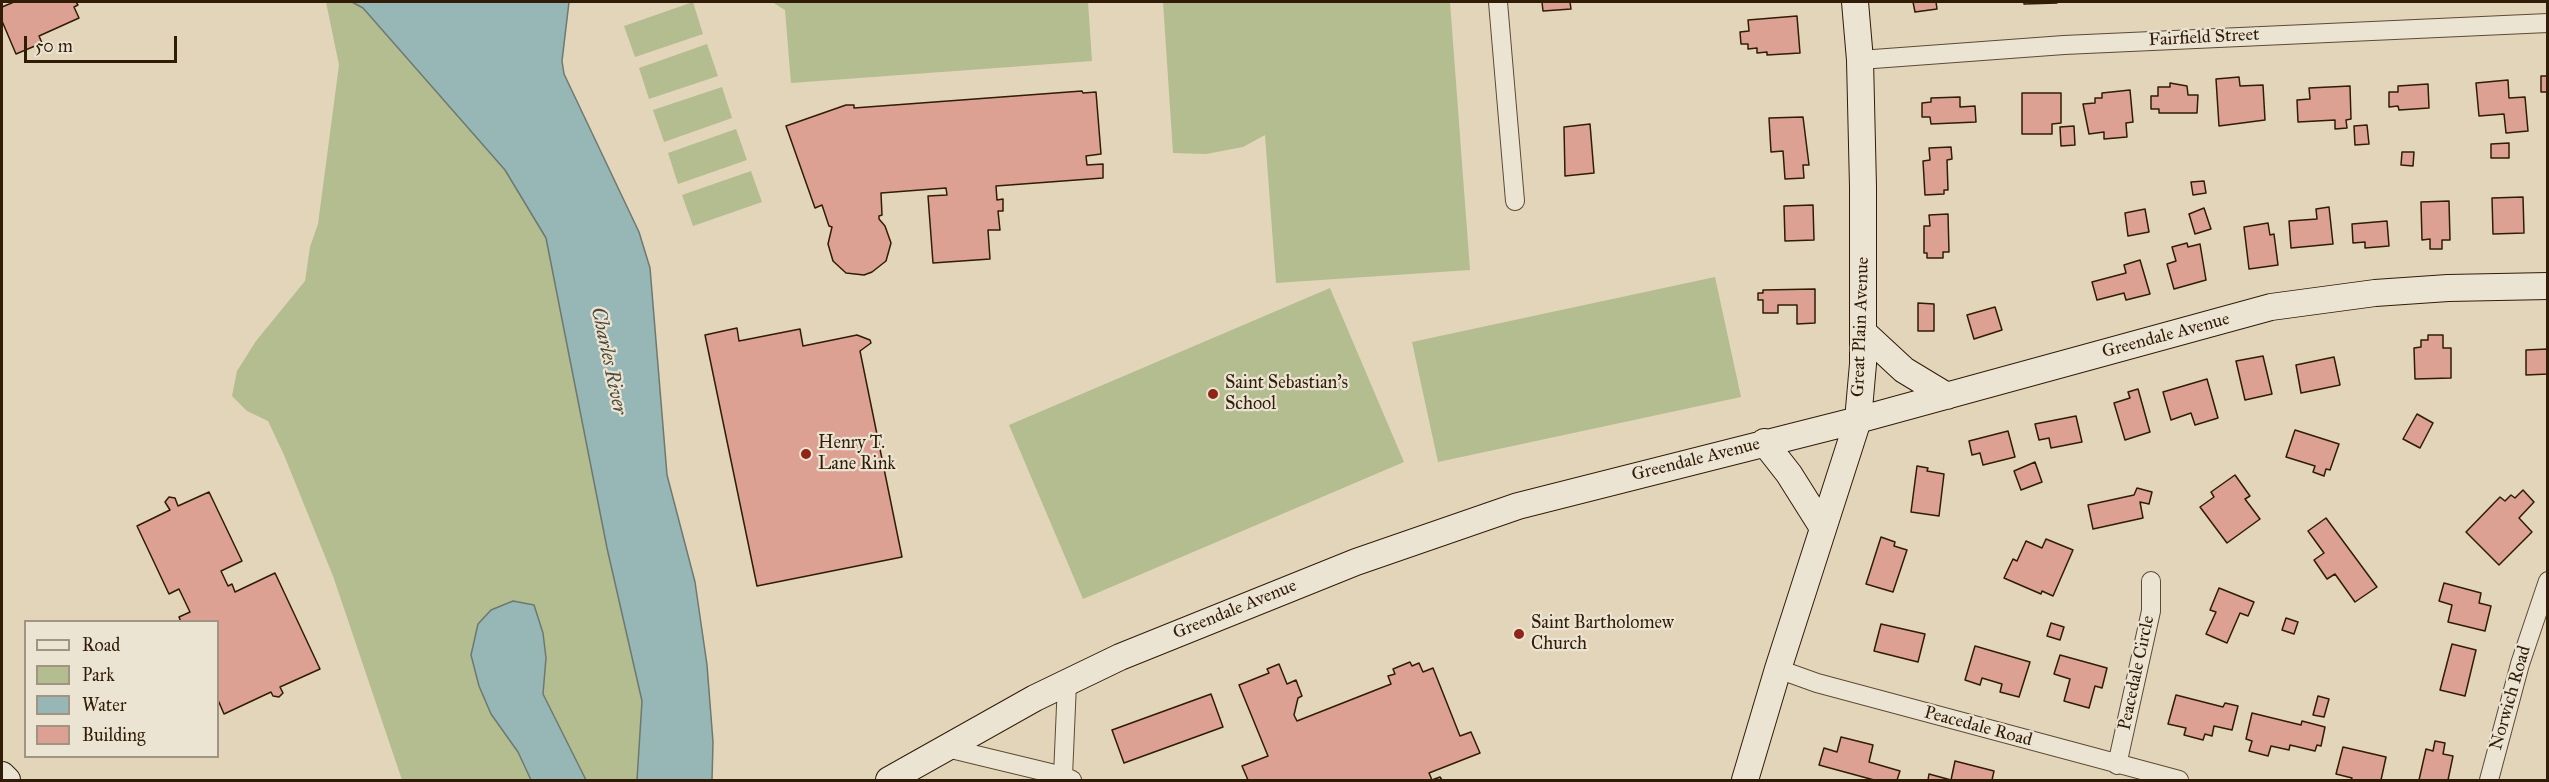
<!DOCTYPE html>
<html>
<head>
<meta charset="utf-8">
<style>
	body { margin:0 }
	#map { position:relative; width:2549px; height:782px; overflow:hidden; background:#e2d5b9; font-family:"IM FELL Great Primer",serif }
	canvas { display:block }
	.frame { position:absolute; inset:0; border:3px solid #301c07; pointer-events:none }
	.legend { position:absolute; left:24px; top:620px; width:195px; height:138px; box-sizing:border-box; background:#ece4d2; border:2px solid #a19481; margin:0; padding:8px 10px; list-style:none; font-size:18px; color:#301c07 }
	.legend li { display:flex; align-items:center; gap:12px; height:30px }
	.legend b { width:30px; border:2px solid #a19481 }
	.scale { position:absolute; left:24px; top:36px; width:153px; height:27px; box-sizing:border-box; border:3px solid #301c07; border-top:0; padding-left:8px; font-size:18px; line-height:21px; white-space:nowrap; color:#301c07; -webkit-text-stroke:4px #ece4d2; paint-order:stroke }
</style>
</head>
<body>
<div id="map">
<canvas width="2549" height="782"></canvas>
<div class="frame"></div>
<ul class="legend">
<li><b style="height:8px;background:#ece4d2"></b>Road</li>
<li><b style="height:16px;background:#b4bd8f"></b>Park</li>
<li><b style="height:16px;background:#96b7b6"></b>Water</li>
<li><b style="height:16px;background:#dca193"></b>Building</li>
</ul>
<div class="scale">50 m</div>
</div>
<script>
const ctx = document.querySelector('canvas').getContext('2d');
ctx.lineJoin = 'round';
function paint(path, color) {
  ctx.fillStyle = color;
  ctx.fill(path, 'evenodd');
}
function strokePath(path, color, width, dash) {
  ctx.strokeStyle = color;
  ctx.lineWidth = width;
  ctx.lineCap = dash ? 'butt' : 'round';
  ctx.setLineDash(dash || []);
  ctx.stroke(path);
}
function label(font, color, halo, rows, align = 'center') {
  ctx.font = font + ' "IM FELL Great Primer",serif';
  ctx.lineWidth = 4.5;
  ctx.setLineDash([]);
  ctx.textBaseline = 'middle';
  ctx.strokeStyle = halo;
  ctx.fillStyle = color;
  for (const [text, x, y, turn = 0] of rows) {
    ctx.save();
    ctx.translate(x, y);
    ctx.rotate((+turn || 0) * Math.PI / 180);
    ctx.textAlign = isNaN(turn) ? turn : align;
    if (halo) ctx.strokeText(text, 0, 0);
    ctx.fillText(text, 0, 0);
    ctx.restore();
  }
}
paint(new Path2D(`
	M326 2H352L363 8 505 170 546 238 607 548 642 701 637 780H586L543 694 546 658 491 714 518 752 531 780H402L333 576 284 455 268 421 247 411 232 396 237 371 256 341 305 281 310 247 318 224 339 65Z
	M693 2 703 34 635 57 624 26Z
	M772 2H1088L1092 61 791 83 785 10Z
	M1163 2H1450L1470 270 1276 283 1265 135 1243 147 1206 154 1173 153Z
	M707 44 718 76 649 99 639 68Z
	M722 87 732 118 664 142 653 110Z
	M736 129 747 160 678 184 668 153Z
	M751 171 762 202 693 226 682 195Z
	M1715 277 1741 397 1438 462 1412 342Z
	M1330 288 1404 462 1083 599 1009 425Z`), '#b4bd8f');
const water = new Path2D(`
	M352 2H569L562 61 564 74 639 232 650 268 667 475 695 582 707 665 713 742 712 780H637L642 701 607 548 546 238 505 170 363 8Z
	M513 601 534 605 543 633 546 658 543 694 586 780H531L518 752 491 714 479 686 471 655 478 624 491 610Z`);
paint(water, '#96b7b6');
strokePath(water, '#6d7970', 1.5);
const building = new Path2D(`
	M14 2H76L78 5 74 7 79 18 39 36 42 43 16 54 2 21V7Z
	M1542 2H1570L1571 9 1543 11Z
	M1913 2H1936L1937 9 1915 12Z
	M2024 2H2057V3L2024 4Z
	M1797 16 1800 53 1767 55V52L1757 53V48L1748 49V44H1741L1740 32 1749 31 1748 20Z
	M2541 76H2548V92H2541Z
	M2239 77 2240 86 2263 85 2265 120 2219 126 2216 79Z
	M2508 80 2509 98 2525 97 2528 131 2506 133 2504 114 2479 116 2476 83Z
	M2170 83 2187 86 2188 95H2198L2197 113H2159V109H2151V96H2158V87H2170Z
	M2428 84 2429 108 2399 110 2398 106 2389 107V92H2398V86Z
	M2350 86 2351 119 2346 120 2347 128 2335 129V120L2298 122 2297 100 2310 99 2309 88Z
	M2130 90 2133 122 2126 123 2127 137 2104 139V132L2089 134 2083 104 2095 103V98H2102V93Z
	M1082 91 1083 93 1096 92 1101 154 1086 156 1087 165 1103 164V178L996 186 997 200 1003 199V211H998L1000 230H988L990 259 933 263 928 196 947 195 946 188 881 193 882 215 879 216V219L885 226 891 243 886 261 872 272 864 275 846 273 833 261 828 244 832 227 829 226 822 205 815 208 786 126 846 105H854V108Z
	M2022 93H2061V123L2052 124V134H2022Z
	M1960 97V107L1975 106 1976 122 1931 124 1930 117H1922V103L1931 102V98Z
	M1803 117 1809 165H1803L1804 178 1785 179 1783 151 1771 152 1769 118Z
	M1590 124 1594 173 1565 176 1564 127Z
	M2367 125 2369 144 2355 145 2354 126Z
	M2074 126 2075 145 2061 146 2060 127Z
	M2509 143V158H2491V144Z
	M1951 147 1952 159 1947 160 1948 190H1944V194L1925 195 1923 161 1930 160 1929 148Z
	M2402 152H2414L2413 166 2401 165Z
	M2204 181 2206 193 2193 195 2191 182Z
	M2523 197 2524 233 2493 234 2492 198Z
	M2449 201 2450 240H2442V249H2430V239L2422 240 2421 202Z
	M1813 205 1814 240 1785 241 1784 206Z
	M2329 207 2333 244 2291 248 2289 221 2317 219 2316 209Z
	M2204 208 2211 229 2195 234 2189 214Z
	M2145 209 2149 232 2128 236 2125 213Z
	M1948 214 1949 252H1943V258H1927V253H1924V226H1930L1929 215Z
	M2387 221 2389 246 2365 248V242L2353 243 2352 224Z
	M2268 223 2270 235 2274 234 2278 265 2249 269 2244 227Z
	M2187 243 2188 247 2200 244 2206 280 2174 289 2167 264 2176 261 2172 247Z
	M2140 260 2150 294 2126 300 2124 293 2097 300 2092 282 2126 273 2124 265Z
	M1815 289V323L1797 324V305H1778V313H1763V300H1758V293H1763V290Z
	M1918 303 1934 304V331H1918Z
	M1995 307 2002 330 1974 339 1967 315Z
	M737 328 739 341 800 329 803 346 857 335 870 340 871 343 860 351 902 557 757 586 705 335Z
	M2428 335H2443V348H2451V378L2415 379 2414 348 2421 347V340H2428Z
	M2548 349V374L2526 375V350Z
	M2263 356 2272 394 2245 400 2236 361Z
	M2334 357 2340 385 2301 393 2296 365Z
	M2207 379 2218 418 2195 425 2191 413 2171 420 2163 392Z
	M2138 389 2150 432 2125 440 2114 403 2130 398 2128 392Z
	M2417 414 2433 423 2420 448 2403 439Z
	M2076 416 2082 442 2051 448 2049 438 2039 440 2035 424Z
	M2295 430 2339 444 2330 470 2326 469 2324 476 2313 472 2315 466 2286 457Z
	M2008 431 2015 457 1983 465 1980 453 1972 455 1969 441Z
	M2035 462 2042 482 2021 490 2014 471Z
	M1917 466 1928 468 1927 471 1944 474 1939 516 1911 512Z
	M2235 475 2250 496 2245 499 2260 519 2227 543 2200 507 2214 497 2211 492Z
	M2137 488 2152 492 2149 504 2140 502 2143 518 2093 529 2088 505 2134 495Z
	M2523 490 2534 502 2519 518 2532 532 2499 565 2466 532 2500 497 2505 501 2511 495 2515 498Z
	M209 492 242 561 221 571 228 586 232 584 235 592 275 573 320 669 280 687 283 693 279 697 273 696 271 692 224 714 218 700V622H181L179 617 190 612 179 589 169 594 137 526 170 510 165 502 169 497 175 498 178 506Z
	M2326 518 2377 587 2355 602 2335 574 2327 579 2314 560 2324 553 2308 531Z
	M1881 537 1895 542 1894 546 1907 550 1893 592 1866 584Z
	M2046 539 2073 550 2053 596 2042 591 2041 594 2004 578 2013 559 2017 561 2026 541 2042 548Z
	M2444 583 2481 593 2479 603 2491 606 2485 631 2448 622 2452 605 2439 601Z
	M2219 588 2254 602 2248 616 2240 613 2227 643 2206 634 2216 612 2210 610Z
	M2286 618 2298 622 2294 634 2282 630Z
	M2051 623 2064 627 2060 640 2047 636Z
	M1881 624 1925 634 1918 662 1874 651Z
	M2452 644 2476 650 2465 696 2440 690Z
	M1975 646 2030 662 2019 697 2000 692 2002 684 1982 678 1980 685 1965 680Z
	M2060 655 2107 668 2102 688 2095 686 2089 708 2064 701 2070 679 2054 674Z
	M1410 662 1412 666 1419 663 1423 672 1433 668 1460 736 1471 732 1480 753 1429 773 1432 780 1440 777 1442 780H1248L1242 766 1268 756 1239 685 1269 673 1267 669 1279 664 1287 684 1296 680 1302 696 1298 698 1294 715 1297 721 1391 684 1388 676 1395 674 1393 669Z
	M1211 694 1223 727 1124 763 1112 730Z
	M2176 695 2223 707 2225 703 2238 706 2232 730 2214 726 2212 736 2205 734 2203 740 2184 735 2186 728 2168 724Z
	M2318 696 2329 699 2324 717 2313 715Z
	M2252 713 2301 725 2302 721 2325 727 2321 746 2317 745 2315 751 2290 745 2289 750 2271 746 2268 756 2249 751 2252 741 2246 739Z
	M1841 737 1873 745 1869 762 1900 771 1897 780H1874L1819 765 1824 748 1837 752Z
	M2435 741 2445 743 2443 754 2453 756 2448 780H2419L2426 749 2433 751Z
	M2343 747 2386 757 2381 780H2351L2352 778 2336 774Z
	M1955 761 1994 771 1992 780H1928L1929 774 1951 780Z`);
paint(building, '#dca193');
strokePath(building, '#301c07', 1.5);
const street = new Path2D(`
	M1498 2 1515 201
	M1860 60 2064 45 2548 23
	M1778 669 1817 683 2179 780
	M947 748 1063 776 1072 780
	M2117 765 2151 611V581
	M1063 776 1067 683
	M2489 780 2520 664 2548 581`);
const secondary = new Path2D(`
	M1863 332 1904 370 1947 396
	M1764 442 1789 474 1823 528
	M2 775 7 780
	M889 780 1035 698 1120 657 1356 562 1518 506 1858 420 2271 307 2375 293 2448 288 2548 286
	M1745 780 1778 669 1858 420 1863 364V187L1860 60 1855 2`);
strokePath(street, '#5c4a34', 20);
strokePath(secondary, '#301c07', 28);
strokePath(street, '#ece4d2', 18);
strokePath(secondary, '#ece4d2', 26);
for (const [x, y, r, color] of [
	[1213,394,6,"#8f2418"],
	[806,454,6,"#8f2418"],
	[1519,634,6,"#8f2418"]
]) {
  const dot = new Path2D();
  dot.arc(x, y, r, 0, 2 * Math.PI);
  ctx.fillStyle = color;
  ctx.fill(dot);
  strokePath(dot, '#ece4d2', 2);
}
label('18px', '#301c07', '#ece4d2', [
	["Fairfield Street",2204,38,-3],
	["Great Plain Avenue",1861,327,-88],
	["Greendale Avenue",2166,336,-15],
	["Greendale Avenue",1696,460,-14],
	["Greendale Avenue",1235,610,-22],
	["Peacedale Circle",2137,673,-78],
	["Norwich Road",2511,698,-74],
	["Peacedale Road",1978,727,15]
]);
label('18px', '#301c07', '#ece4d2', [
	["Saint Sebastian's",1225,384],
	["School",1225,405],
	["Henry T.",818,444],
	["Lane Rink",818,465],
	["Saint Bartholomew",1531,624],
	["Church",1531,645]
], 'left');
label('italic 20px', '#4f4a3c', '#ece4d2', [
	["Charles River",608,361,78]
]);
</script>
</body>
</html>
